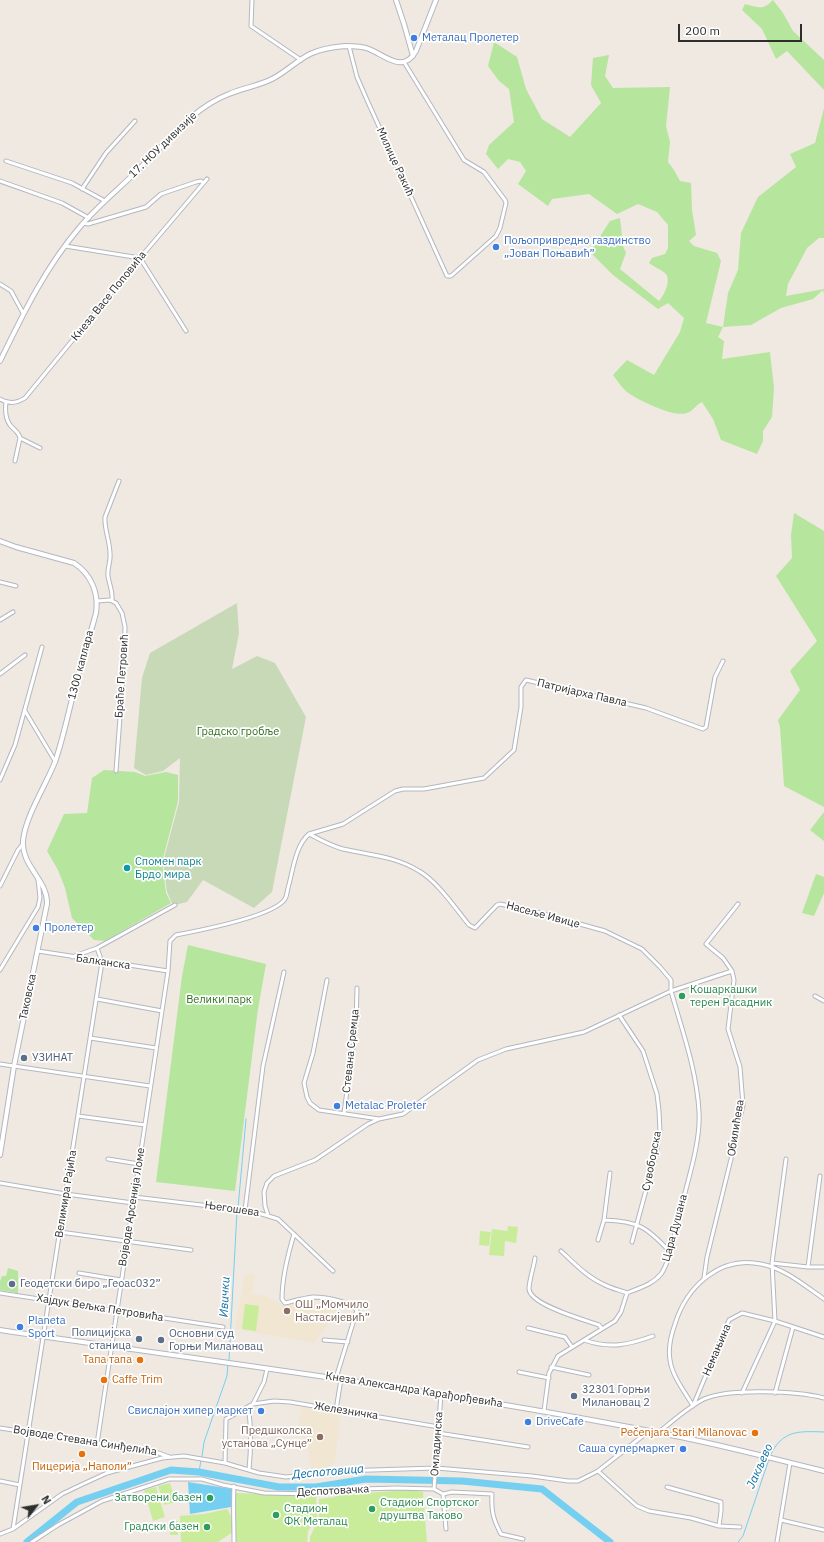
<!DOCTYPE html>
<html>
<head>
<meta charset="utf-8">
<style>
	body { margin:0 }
	#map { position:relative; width:824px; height:1542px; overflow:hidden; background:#efe9e1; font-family:"IBM Plex Sans",sans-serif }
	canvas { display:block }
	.north { position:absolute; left:16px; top:1486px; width:40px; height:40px; -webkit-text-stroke:3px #fff; paint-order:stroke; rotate:59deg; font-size:11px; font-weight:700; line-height:16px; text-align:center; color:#2e2e2e }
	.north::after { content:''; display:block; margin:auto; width:14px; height:18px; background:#2e2e2e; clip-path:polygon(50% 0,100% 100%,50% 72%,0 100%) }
	.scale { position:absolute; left:678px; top:24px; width:124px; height:18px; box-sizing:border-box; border:2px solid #2e2e2e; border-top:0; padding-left:5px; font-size:12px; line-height:14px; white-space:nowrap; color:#2e2e2e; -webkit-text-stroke:3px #fff; paint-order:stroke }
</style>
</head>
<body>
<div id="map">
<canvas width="824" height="1542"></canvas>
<div class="north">N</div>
<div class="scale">200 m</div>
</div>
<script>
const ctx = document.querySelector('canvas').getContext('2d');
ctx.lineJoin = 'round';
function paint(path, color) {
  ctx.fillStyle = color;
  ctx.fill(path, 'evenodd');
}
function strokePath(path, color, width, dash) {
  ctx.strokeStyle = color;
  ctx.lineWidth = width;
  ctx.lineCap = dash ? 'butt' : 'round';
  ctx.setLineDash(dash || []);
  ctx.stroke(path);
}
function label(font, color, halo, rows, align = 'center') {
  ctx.font = font + ' "IBM Plex Sans",sans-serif';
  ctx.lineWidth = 3.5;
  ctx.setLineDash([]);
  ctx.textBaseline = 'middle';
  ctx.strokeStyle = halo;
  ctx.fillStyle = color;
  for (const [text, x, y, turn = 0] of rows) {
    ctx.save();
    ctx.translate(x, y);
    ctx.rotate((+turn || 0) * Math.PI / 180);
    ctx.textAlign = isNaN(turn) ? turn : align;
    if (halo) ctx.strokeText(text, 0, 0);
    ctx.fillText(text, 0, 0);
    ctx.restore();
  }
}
paint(new Path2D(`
	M245 1274 255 1275 252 1294 268 1297 278 1302 281 1305 308 1303 336 1306 334 1317 314 1343 235 1329Z
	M302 1407 340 1414 335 1463 325 1468 311 1470 307 1439 300 1435 299 1422Z`), '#f0e6d1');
paint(new Path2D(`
	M773 0 783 13 793 31 824 60V90L787 51 776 59 762 29 742 10 745 4C759 8 763 10 773 0Z
	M494 42 517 57 526 89 542 119 570 137 601 103 591 85 593 58 609 55 605 76 613 88 670 87 666 126 670 142 668 162 674 170 680 181 691 183 692 210 696 235 689 241 694 246 717 253 721 261 706 323 723 327 728 293 738 270 741 233 758 197 796 167 790 154 815 143 824 108V238H819L807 248 788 284 786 296 824 289V294L823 290 813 299 781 308 751 325 723 327 718 337 724 341 722 359 770 352 774 388 772 417 763 431V441L757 454 721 440 713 419 702 402C696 405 692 412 687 413 674 418 638 400 627 392 622 388 617 380 613 375L627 360 654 375 680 332 684 318 668 303 658 309 613 275 590 252 610 221 620 218 623 246 626 253 620 269 659 301C664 295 671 282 666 274 662 270 654 267 649 263L652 258 665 254 668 248V225L657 212 638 204 617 214 589 194 552 199 548 206 518 184 526 171 520 162 508 159 498 169 486 154 489 145 514 122 509 89 499 81 488 66Z
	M794 513 824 531V807L784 786 780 727 778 720 800 690 790 671 817 641 776 576 792 558 791 535Z
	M104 770 135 772 145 776 166 772 178 775V801L162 862 166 893 171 903 105 941 94 940 72 918 65 888 58 870 47 851 64 814 87 813 92 778Z
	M824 812V841L810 830Z
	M816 874 824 877V893L814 916 802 913Z
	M188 945 266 964 258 1009 235 1191 156 1182 182 976Z
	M8 1268 18 1271V1293L0 1290V1281L2 1276H6Z`), '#b6e59e');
paint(new Path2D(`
	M237 603 239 633 232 669 257 656 275 663 306 717 272 892 254 908 203 880 187 902 175 905 172 903 167 892 163 862 179 802 180 758 163 771 146 775 134 768 142 678 150 653Z`), '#c8d9b8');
paint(new Path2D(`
	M508 1226 518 1227 516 1243 505 1241 504 1256 489 1255 492 1229 507 1231V1234Z
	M480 1231 491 1232 489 1246 479 1245Z
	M245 1304 259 1306 256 1331 242 1329Z
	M170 1483 176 1502 164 1505 158 1486Z
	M156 1487 165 1517 153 1521 144 1490Z
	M409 1490 423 1492 427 1542H310V1537L319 1518V1499L335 1497 336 1495Z
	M235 1493 316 1496 317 1518 308 1531 307 1542H235L236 1511 233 1509Z
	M227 1509 234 1521 233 1532 218 1542H181L180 1516 204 1514Z
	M170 1521H178V1535H170Z`), '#c9ec9a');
paint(new Path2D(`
	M188 1482 232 1489 231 1507 190 1514Z`), '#75cff0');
strokePath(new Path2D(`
	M238 1208 246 1119
	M229 1361 237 1211
	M770 1456C782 1430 798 1431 824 1432
	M202 1457 204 1442 227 1376 228 1364
	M199 1472 201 1460
	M738 1542 743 1536 769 1459`), '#75cff0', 1);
strokePath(new Path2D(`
	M27 1542 77 1502 171 1470 199 1472 279 1487H316L366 1479 462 1481 542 1489 610 1542`), '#75cff0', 7);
const minor = new Path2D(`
	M252 0 251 26 301 60
	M349 46 357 77 367 100 447 276H451L496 236 500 228 506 203 505 200 484 172 464 160 404 62
	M6 161 72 183 105 201
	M0 181 62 203 89 218
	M82 189 106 153 135 121
	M83 223 88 224 146 207 161 194 196 182 201 181 203 183
	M65 246 140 258 186 331
	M0 284 11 291 23 313
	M0 399C8 404 17 403 25 398L140 258 207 179
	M6 402C5 410 5 418 10 425 14 430 19 432 20 438L40 448
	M15 461 20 438
	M0 582 16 586
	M112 600C113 591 109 584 108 576 107 568 111 561 110 554 110 541 104 529 105 517L119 481
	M97 601 110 600 116 603 122 613 125 627 124 664 116 771
	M0 620 13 612
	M0 674 25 655
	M25 711 55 761
	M0 780 15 745 42 647
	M309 834C319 839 331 846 343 849 369 855 395 856 419 871 437 881 456 909 469 925L475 928 497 905 500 904 533 911 605 931 642 949 660 967 671 980V991C682 1030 697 1071 699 1112 701 1143 686 1186 679 1216 675 1232 670 1262 661 1274 652 1285 639 1288 627 1293L621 1312 615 1321 558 1356 549 1373 544 1411
	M0 886 18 850 23 844
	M38 951 168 971
	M72 957 97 948 175 905
	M0 970 38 907 40 898 38 879
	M327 980 313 1053 304 1083 307 1097 310 1103 319 1110 379 1119
	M815 996 824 1001
	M97 999 162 1011
	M619 1015 643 1051 657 1094 659 1111 660 1132 656 1153 632 1242
	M90 1038 156 1048
	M0 1064 150 1086
	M344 1113 356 1024 357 988
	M78 1116 145 1125
	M108 1159 139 1164
	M0 1183 66 1194 133 1203
	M134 1197 252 1211 278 1219 333 1271
	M245 1210 263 1066 284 972
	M268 1215 265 1206 264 1192 267 1183 274 1176 315 1160 368 1124 379 1119 403 1114 478 1060 506 1049 584 1032 671 991 732 971
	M604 1220C638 1221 647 1227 670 1252
	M60 1232 191 1250
	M294 1234C288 1254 282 1279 282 1299L285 1303C294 1301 304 1298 313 1297 324 1297 350 1301 357 1310L336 1378
	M598 1240 604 1220 610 1173
	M561 1251C574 1263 587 1277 603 1284 610 1288 619 1290 627 1293
	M535 1258C534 1266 529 1281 529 1289 530 1305 585 1320 599 1325L602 1329
	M772 1263 786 1159
	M808 1267 820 1176
	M79 1273 121 1280
	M704 1278 707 1257 731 1159 743 1105 740 1067 728 1029 734 980 732 971 723 958 706 944 738 904
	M0 1293 223 1327
	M528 1328 565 1337 572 1347
	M324 1340 348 1342
	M584 1340C610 1349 628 1345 653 1336
	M551 1367 589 1375
	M519 1372 549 1378
	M742 1393 775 1321 772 1263 808 1267H824
	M775 1393 793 1327
	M253 1404 264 1382 267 1369
	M693 1406C685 1392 672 1376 670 1360 668 1348 671 1335 675 1324 686 1288 719 1255 761 1264 784 1268 805 1286 824 1299
	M693 1406 729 1320 742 1313 775 1321 824 1337
	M248 1407C252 1428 251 1448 249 1470
	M336 1410 341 1379
	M0 1428 159 1453 169 1457
	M659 1432C673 1421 688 1407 704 1399 729 1388 797 1391 824 1398
	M438 1433 528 1447
	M97 1444 168 971 170 941 176 935C197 931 274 916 285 899 287 896 287 891 288 888 293 871 295 846 309 834L343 824 395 791 403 789H424L484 778 514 750 521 707V687L526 680 646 708 703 729 706 727 715 677 723 661
	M225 1463 226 1419 253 1404 274 1401 290 1402 439 1427
	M598 1471 637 1506 649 1511 691 1518 719 1526
	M0 1481 20 1485
	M667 1487 721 1502V1511L719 1526 740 1527
	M434 1489 441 1394
	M443 1494 446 1529
	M781 1520 824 1530
	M13 1529 102 962 97 948
	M0 1534 13 1529 62 1494 83 1484 107 1473 162 1458 184 1456 225 1463 259 1473 286 1477 340 1471 436 1468 532 1476 568 1481H578L598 1471 649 1431
	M32 1542 58 1525 102 1501 169 1479H202L223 1485 264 1493 317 1494 362 1489 396 1488 434 1489 443 1494 452 1492 492 1494C491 1511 493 1519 501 1534L523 1539
	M234 1542C234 1523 233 1505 234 1486
	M777 1542 790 1463`);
const tertiary = new Path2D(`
	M396 0 404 24 413 56
	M0 361C23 314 45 268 79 228 99 204 124 185 146 162 171 137 195 107 229 94 243 88 258 86 272 79 286 72 296 61 310 54 320 49 334 47 345 46 353 46 362 46 369 49 386 56 403 74 416 51L436 0
	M0 541 16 547 74 563C91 574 99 593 96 613 90 636 82 659 76 683 69 709 64 736 55 762 46 785 25 817 23 841 21 866 48 880 47 904L14 1066 0 1155
	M0 1330C220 1363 442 1390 660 1433 715 1443 770 1458 824 1471`);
strokePath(minor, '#b4b7c1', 5);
strokePath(tertiary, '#b4b7c1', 6);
strokePath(minor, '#fff', 3);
strokePath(tertiary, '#fff', 4);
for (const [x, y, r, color] of [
	[414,38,4,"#3f7fe0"],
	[496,247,4,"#3f7fe0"],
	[127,868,4,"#0f9aa8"],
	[36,928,4,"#3f7fe0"],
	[682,996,4,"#2e9e5b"],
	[24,1058,4,"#5c6f8a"],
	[337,1106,4,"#3f7fe0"],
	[12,1284,4,"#5c6f8a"],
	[287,1311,4,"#8d6e63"],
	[20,1327,4,"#3f7fe0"],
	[139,1339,4,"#5c6f8a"],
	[161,1340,4,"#5c6f8a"],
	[140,1360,4,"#e8710a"],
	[104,1380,4,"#e8710a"],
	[574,1396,4,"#5c6f8a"],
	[261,1411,4,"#3f7fe0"],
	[528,1422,4,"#3f7fe0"],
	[755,1433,4,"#e8710a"],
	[320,1437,4,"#8d6e63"],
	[683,1449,4,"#3f7fe0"],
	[82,1454,4,"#e8710a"],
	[210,1498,4,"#2e9e5b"],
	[372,1509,4,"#2e9e5b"],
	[276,1515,4,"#2e9e5b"],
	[207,1527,4,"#2e9e5b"]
]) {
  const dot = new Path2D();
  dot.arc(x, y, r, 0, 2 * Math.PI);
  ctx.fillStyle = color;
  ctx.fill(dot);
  strokePath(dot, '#fff', 1.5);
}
label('11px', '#366cbe', '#fff', [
	["Металац Пролетер",422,38],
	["Пољопривредно газдинство",504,241],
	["„Јован Поњавић”",504,254],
	["Пролетер",44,928],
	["Metalac Proleter",345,1106],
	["Planeta",28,1321],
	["Sport",28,1334],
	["Свислајон хипер маркет",253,1411,"right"],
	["DriveCafe",536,1422],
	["Саша супермаркет",675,1449,"right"]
], 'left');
label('11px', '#2e2e2e', '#fff', [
	["17. НОУ дивизије",163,145,-44],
	["Милице Ракић",395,162,65],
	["Кнеза Васе Поповића",109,296,-51],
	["1300 каплара",81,665,-75],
	["Браће Петровић",122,676,-86],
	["Патријарха Павла",582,693,13],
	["Насеље Ивице",543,915,15],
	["Балканска",103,962,8],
	["Таковска",28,997,-78],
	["Стевана Сремца",351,1051,-84],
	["Обилићева",736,1128,-81],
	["Сувоборска",652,1161,-79],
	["Велимира Рајића",66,1194,-81],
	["Војводе Арсенија Ломе",132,1207,-81],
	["Његошева",232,1209,8],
	["Цара Душана",675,1228,-75],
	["Хајдук Вељка Петровића",100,1308,9],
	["Немањина",717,1350,-67],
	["Кнеза Александра Карађорђевића",414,1390,9],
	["Железничка",346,1411,9],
	["Војводе Стевана Синђелића",85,1441,9],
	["Омладинска",437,1444,-86],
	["Деспотовачка",333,1491,-3]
]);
label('11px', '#2c6e1b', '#fff', [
	["Градско гробље",238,732],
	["Велики парк",219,1000]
]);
label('11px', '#0d838f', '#fff', [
	["Спомен парк",135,862],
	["Брдо мира",135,875]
], 'left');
label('11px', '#27864d', '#fff', [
	["Кошаркашки",690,990],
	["терен Расадник",690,1003],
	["Затворени базен",202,1498,"right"],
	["Стадион Спортског",380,1503],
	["друштва Таково",380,1516],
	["Стадион",284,1509],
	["ФК Металац",284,1522],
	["Градски базен",199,1527,"right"]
], 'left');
label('11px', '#4e5e75', '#fff', [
	["УЗИНАТ",32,1058],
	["Геодетски биро „Геоас032”",20,1284],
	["Полицијска",131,1333,"right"],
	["станица",131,1346,"right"],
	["Основни суд",169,1334],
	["Горњи Милановац",169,1347],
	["32301 Горњи",582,1390],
	["Милановац 2",582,1403]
], 'left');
label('11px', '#785e54', '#fff', [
	["ОШ „Момчило",295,1305],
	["Настасијевић”",295,1318],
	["Предшколска",312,1431,"right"],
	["установа „Сунце”",312,1444,"right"]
], 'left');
label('11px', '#c56008', '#fff', [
	["Тапа тапа",132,1360],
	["Caffe Trim",112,1380,"left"],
	["Pečenjara Stari Milanovac",747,1433],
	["Пицерија „Наполи”",82,1467,"center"]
], 'right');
label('italic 12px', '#0d6fa3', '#fff', [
	["Ивички",225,1297,-87],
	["Јакљево",760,1466,-66],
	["Деспотовица",328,1472,-5]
]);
</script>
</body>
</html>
